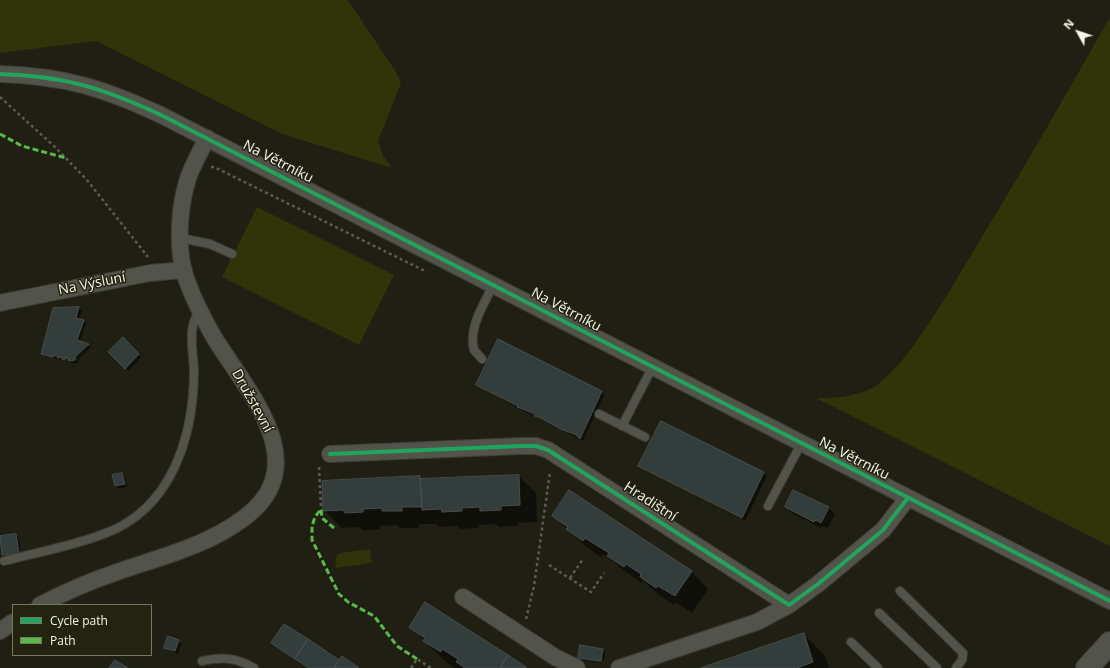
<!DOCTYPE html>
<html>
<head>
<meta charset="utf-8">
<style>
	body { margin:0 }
	#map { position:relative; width:1110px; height:668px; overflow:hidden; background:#1f1f14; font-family:"Open Sans",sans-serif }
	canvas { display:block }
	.legend { position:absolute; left:12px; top:604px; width:140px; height:52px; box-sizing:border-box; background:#232410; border:1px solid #767866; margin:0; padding:5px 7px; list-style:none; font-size:12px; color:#f3f5e7 }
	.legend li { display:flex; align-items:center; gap:8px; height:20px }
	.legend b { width:20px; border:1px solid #767866 }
	.north { position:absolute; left:1058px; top:12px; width:40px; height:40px; -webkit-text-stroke:3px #232410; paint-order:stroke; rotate:310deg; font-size:11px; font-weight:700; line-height:16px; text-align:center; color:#f3f5e7 }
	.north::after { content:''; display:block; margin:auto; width:14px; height:18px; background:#f3f5e7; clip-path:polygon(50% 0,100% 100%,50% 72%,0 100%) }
</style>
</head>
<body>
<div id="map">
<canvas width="1110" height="668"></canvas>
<ul class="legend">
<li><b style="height:5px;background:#20a55d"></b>Cycle path</li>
<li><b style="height:5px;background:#58b947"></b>Path</li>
</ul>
<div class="north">N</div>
</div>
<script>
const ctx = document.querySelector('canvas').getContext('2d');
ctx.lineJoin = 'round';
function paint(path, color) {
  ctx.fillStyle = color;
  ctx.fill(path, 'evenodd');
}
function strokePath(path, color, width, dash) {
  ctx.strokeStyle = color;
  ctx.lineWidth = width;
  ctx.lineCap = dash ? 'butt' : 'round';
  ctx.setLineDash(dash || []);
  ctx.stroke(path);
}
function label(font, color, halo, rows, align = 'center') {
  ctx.font = font + ' "Open Sans",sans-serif';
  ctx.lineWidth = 3;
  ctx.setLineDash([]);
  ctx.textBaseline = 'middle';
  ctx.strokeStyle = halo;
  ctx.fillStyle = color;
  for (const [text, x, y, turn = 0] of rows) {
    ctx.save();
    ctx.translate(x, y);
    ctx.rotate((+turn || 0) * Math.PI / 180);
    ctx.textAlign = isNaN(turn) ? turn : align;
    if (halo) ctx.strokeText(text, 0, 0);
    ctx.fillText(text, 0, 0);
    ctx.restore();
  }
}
paint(new Path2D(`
	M0 0H348L396 72 401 83 378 141 383 156 392 168 282 134 96 41 0 53Z
	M1110 17V546L816 398C835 398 855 397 872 388 905 370 951 288 971 255 1019 176 1065 97 1110 17Z
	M257 207 394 275 359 345 222 277Z
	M370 549 372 563 336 568 335 559 339 553Z`), '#313309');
paint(new Path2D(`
	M79 308 82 311 79 319 86 323 80 342 91 347 79 359 78 363 73 364 65 359 62 361 59 358 57 359 45 356 42 353 54 309Z
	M123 339 141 357 129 371 110 352Z
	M477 384 602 392 604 395 583 441 540 418 521 410Z
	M661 422 767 476 745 521 639 466Z
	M122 474 125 477 127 487 119 489 116 486Z
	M518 476 536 493 537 522 518 523V526L499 527 496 524 479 525V528L460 529 457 526 440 527 437 524H419V528H400L397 525 380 526V529L363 530 359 527 342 528 324 510 420 477 423 480Z
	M786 507 828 508 835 514 828 528 822 526 821 528 792 513Z
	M553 516 691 571 708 589 692 613 676 602 674 605 658 594 643 581 641 583 603 554 601 557 585 546Z
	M16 535 19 538 21 556 6 558 3 555Z
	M410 627 525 668H455L446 662Z
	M804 634 825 656 829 668H704Z
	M179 641 181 644 178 654 165 648Z
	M602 650 605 652 604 660 581 657V659L603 663 582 660 579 657Z`), '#0007');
const building = new Path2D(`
	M79 307 76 318 84 320 77 340 89 344 76 356 75 360 69 361 67 358 63 360 61 357 58 358 56 355 53 357 41 354 53 308Z
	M123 337 139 354 125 369 108 352Z
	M498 339 602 391 580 439 576 435 561 429 537 416 536 417 533 413 517 407 518 406 476 385Z
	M661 421 764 472 742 518 638 466Z
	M122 473 125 484 115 486 112 475Z
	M519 475 520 505 501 506V510L480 511V507L462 508V511L442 512 441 509 422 510 420 479Z
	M420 476 422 507H402V511H382V508L363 509V512L345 513 343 510 323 511 322 481Z
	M569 490 692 571 675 596 658 586 656 588 640 577 641 574 626 564 624 567 607 556 609 553 585 538 583 541 566 529 568 527 552 516Z
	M793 490 829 507 821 523 816 520 814 522 785 507Z
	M16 534 19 553 2 555 0 536Z
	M425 602 508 655 500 668H465L456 662 458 659 442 649 441 652 423 641 425 638 409 628Z
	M284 624 308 639 295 659 271 643Z
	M804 633 813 662 797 668H701Z
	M168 636 179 640 175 651 164 648Z
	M308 639 339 660 334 668H309L295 659Z
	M580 645 603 649 601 661 578 658Z
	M508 655 527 668H500Z
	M342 656 359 668H334Z
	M115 660 128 668H109Z`);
paint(building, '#333d3c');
strokePath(building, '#494d4b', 1);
const service = new Path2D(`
	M181 238 210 244 232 254
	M482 359 474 350C468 327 484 305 493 285
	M599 414 645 437
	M622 426 652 368
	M768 506 801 444
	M4 561C38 552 74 546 106 533 172 508 193 437 194 373 194 353 186 327 200 311
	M900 591 963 653 962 660 956 668
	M879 613 937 668
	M851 642 878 668
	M202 661C222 657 236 657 254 668`);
const minor = new Path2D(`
	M0 74C64 76 103 88 161 115L1110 601
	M0 303 150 273 184 270
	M330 454 520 446H536L548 450 789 605 818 584 883 530 907 499
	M463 597 555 657 577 668
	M40 605C65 592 91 581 117 572 160 557 207 546 244 518 316 465 248 392 215 339 203 318 191 295 184 272 177 245 179 209 187 182 191 167 200 153 207 138
	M0 631 13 622
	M619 668 757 622 789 605`);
const secondary = new Path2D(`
	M1087 668 1110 643`);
strokePath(service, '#3b3c33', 10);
strokePath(minor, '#3b3c33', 18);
strokePath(secondary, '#3b3c33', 24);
strokePath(new Path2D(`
	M0 97 56 148 87 180 148 257
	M211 167H214L427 272
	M319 467 321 509
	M549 565 591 592 604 573
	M570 578 583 559
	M526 619 534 586 550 472
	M411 668 417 659 431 668`), '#5a5b54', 2.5, [3, 3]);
strokePath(service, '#52534a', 8);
strokePath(minor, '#52534a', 16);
strokePath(secondary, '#52534a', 22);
strokePath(new Path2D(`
	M0 134 22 146 66 158
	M334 528 322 518 321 509 315 517 312 526V540L339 594 348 602 374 616 397 646 417 659`), '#58b947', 3, [6, 3]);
strokePath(new Path2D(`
	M0 74C64 76 103 88 161 115L1110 601
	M330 454 520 446H536L548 450 789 605 818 584 883 530 907 499`), '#20a55d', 4);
label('14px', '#f3f5e7', '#232410', [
	["Na Větrníku",278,162,27],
	["Na Výsluní",92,284,-11],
	["Na Větrníku",566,310,28],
	["Družstevní",252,401,61],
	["Na Větrníku",854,459,27],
	["Hradištní",650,502,33]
]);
</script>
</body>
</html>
